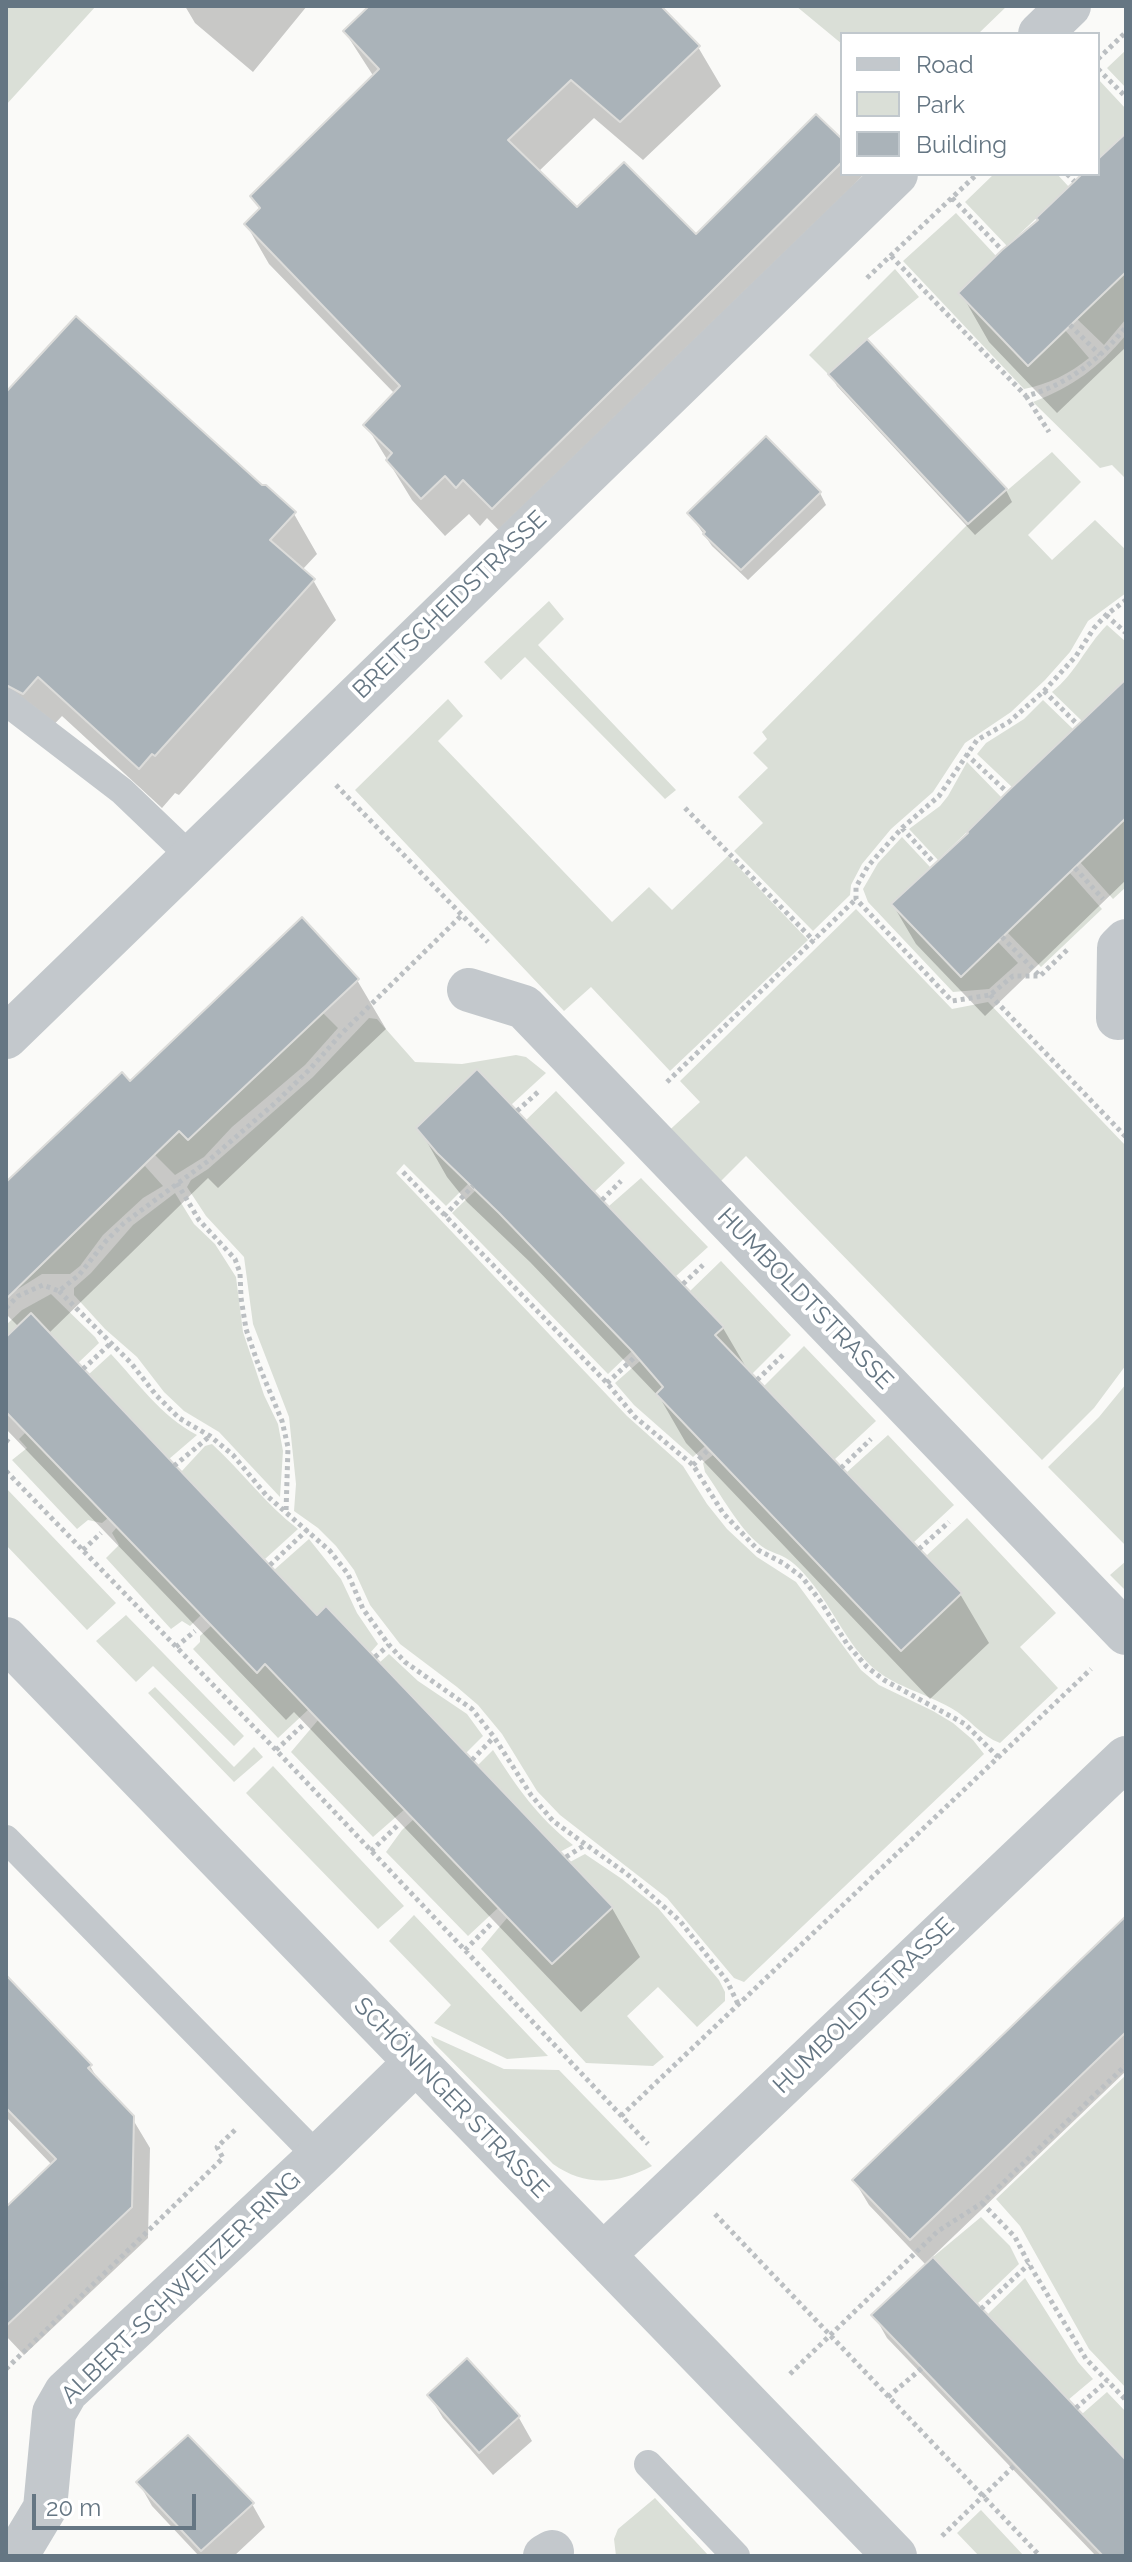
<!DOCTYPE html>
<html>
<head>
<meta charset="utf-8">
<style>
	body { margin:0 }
	#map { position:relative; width:1132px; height:2562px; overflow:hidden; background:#fafaf8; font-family:Raleway,sans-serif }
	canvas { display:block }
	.frame { position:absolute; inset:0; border:8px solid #657683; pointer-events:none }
	.legend { position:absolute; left:840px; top:32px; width:260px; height:144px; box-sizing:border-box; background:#fff; border:2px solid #c1c8cd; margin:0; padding:10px 14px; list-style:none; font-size:24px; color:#657683 }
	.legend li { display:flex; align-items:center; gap:16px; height:40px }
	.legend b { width:40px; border:2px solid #c1c8cd }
	.scale { position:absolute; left:32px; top:2494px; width:164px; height:36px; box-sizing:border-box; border:4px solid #657683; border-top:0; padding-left:10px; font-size:24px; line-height:28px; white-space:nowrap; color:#657683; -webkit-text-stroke:6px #fff; paint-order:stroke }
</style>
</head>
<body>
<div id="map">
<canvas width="1132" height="2562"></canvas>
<div class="frame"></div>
<ul class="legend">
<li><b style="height:10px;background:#c3c8cc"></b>Road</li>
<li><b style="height:22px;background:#dadfd7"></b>Park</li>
<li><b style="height:22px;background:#aab3b9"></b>Building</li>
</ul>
<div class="scale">20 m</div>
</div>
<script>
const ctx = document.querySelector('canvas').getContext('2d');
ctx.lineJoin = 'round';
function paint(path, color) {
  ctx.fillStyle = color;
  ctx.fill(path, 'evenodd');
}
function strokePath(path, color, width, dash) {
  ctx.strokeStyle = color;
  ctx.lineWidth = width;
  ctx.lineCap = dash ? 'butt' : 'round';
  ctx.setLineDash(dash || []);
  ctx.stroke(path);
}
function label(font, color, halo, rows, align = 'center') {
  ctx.font = font + ' Raleway,sans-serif';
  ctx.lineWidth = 8;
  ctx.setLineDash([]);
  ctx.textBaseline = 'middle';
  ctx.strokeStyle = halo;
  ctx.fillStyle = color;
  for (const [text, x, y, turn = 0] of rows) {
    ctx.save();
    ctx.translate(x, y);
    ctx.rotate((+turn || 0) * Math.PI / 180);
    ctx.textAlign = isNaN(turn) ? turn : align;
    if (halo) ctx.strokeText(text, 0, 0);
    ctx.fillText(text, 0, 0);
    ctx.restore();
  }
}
paint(new Path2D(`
	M6 6H96L6 105Z
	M796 6H1007L978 34H842V44Z
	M1126 50V88L1107 68Z
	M1098 79 1126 109V132L1098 159Z
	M994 174H1057L1069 187 1007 246 965 202Z
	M956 213 997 257 959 293 1065 330 1089 358C1069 374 1049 384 1024 389L903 261Z
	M895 269 919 297 867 339 828 374 809 355Z
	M1126 272V319L1104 345 1077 319Z
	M1126 335V479L1112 465 1100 468 1033 402C1074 386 1098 368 1126 335Z
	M1052 452 1081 482 1028 535 1052 560 1095 520 1126 550V593L1088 621 1070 652 1045 680 1011 712 965 743 933 792 891 829 862 864 851 885 850 895 813 931 734 851 763 823 738 797 768 768 753 753 767 739 762 732 968 524Z
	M549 601 564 619 538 645 676 790 665 799 525 657 501 680 484 662Z
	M1107 625 1126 642V679L1082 721 1052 692C1076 673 1086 646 1107 625Z
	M448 699 463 716 438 741 612 922 649 887 672 910 728 856 808 940 670 1071 591 987 564 1011 355 790Z
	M1043 700 1073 729 1013 788 977 754 986 743 1024 719Z
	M967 762 1002 798 938 860 909 829 940 806 948 796Z
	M1126 818V887L1113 899 1080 862Z
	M902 837 930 867 891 905 961 977 998 942 1018 963 989 989 953 992 868 902 863 889 878 863Z
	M1069 872 1102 909 1041 967 1007 932Z
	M856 909 952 1009 988 1002 1126 1146V1365L1094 1408 1042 1460 746 1156 713 1189 662 1137 700 1102 680 1081Z
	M323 1013 338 1028 305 1065 232 1127 204 1157 175 1175 155 1155 180 1132 189 1140Z
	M369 1018 377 1019 415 1062 462 1064 516 1055 526 1057 546 1073 511 1105 477 1069 417 1128 437 1153 469 1183 446 1206 404 1164 396 1173 627 1416 683 1466 707 1504 727 1529 757 1557 796 1582 861 1670 879 1685 933 1711 953 1723 973 1740 984 1754 744 1982 734 1978 667 1898 560 1815 537 1791 502 1734 478 1705 457 1687 400 1644 370 1605 354 1570 336 1546 318 1528 294 1511 296 1484 289 1417 253 1324 244 1257 206 1216 187 1187 191 1180 208 1169 313 1077Z
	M556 1091 625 1163 594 1192 525 1121Z
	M145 1166 163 1186 143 1198 103 1235 80 1266 70 1274H42L15 1291Z
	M641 1178 708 1247 675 1277 609 1206Z
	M476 1190 632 1351 608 1374 452 1213Z
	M175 1193 194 1224 215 1244 236 1277 243 1332 264 1395 278 1424 283 1451 280 1497 219 1432 184 1411 164 1392 137 1357 105 1329 74 1295V1288L91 1273 133 1225Z
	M721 1261 791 1335 752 1374 715 1335 724 1326 690 1291Z
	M51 1294 95 1337 99 1343 77 1364 31 1313 6 1337V1325L22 1310Z
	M804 1346 876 1421 834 1460 763 1387Z
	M111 1354C138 1383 161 1416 197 1435L169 1459 88 1375Z
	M640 1361 664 1386 656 1394 705 1446 693 1457 634 1405 615 1383Z
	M1126 1384V1546L1048 1467 1099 1417Z
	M26 1432 108 1518 102 1523 88 1520 77 1529 12 1460 27 1448 19 1439Z
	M888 1435 954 1505 913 1543 846 1473Z
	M212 1444C242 1471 265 1504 298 1529L265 1559 181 1472 205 1446Z
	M713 1455 901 1651 962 1593 926 1556 967 1518 1056 1613 1020 1647 1058 1688 1000 1743C981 1736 969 1718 951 1708 925 1693 892 1686 870 1665 844 1639 830 1603 806 1576 799 1568 791 1560 782 1556 775 1553 766 1550 760 1545 738 1527 722 1496 705 1472L703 1463Z
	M6 1488 116 1603 87 1630 6 1545Z
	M117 1527 201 1615 190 1626 182 1621 171 1629 106 1558 119 1545 112 1533Z
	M309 1539 341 1579 357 1613 378 1644 370 1653 326 1607 317 1615 274 1570Z
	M1126 1561V1591L1110 1575Z
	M126 1615 244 1736 234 1746 153 1666 136 1682 96 1641Z
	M211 1626 257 1672 265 1664 309 1709 278 1738 193 1649 200 1642V1636Z
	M389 1654 418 1681 467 1714 483 1736 466 1753 379 1663Z
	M155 1687 234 1767 254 1747 263 1757 234 1782 148 1693Z
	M319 1719 405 1809 373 1837 291 1752Z
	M493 1750C519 1790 536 1815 573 1845L560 1852 478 1765Z
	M273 1766 404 1906 378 1929 246 1793Z
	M414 1819 498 1908 468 1936 386 1852 402 1830Z
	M585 1854 622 1879 658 1908 719 1980 725 1992V2001L697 2027 658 1987 627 2016 664 2057 653 2066 586 2063 481 1949 507 1918 553 1964 613 1907 570 1862Z
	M414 1915 548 2056 507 2059 434 2023 451 2005 389 1941Z
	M431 2036 504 2069 559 2070 652 2166C619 2184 585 2187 553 2164L434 2043Z
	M1126 2075V2388L1089 2349 1020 2226 996 2199Z
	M981 2217 1010 2246 1019 2264 977 2304 933 2257Z
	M1025 2278 1078 2362 1093 2379 1068 2400 987 2315Z
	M1107 2392 1126 2412V2460L1082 2414Z
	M655 2498 709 2556H616L614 2539 618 2529Z
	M981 2510 1024 2556H979L957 2533Z`), '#dadfd7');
paint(new Path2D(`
	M185 6H307L253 72 195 23Z
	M372 6H659L698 47 721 86 643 160 594 118 538 172 577 209 696 237 842 142V174H864L515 547 487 518 480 526 469 514 445 536 412 500 366 425 395 394 269 264 246 224 261 210 253 197 374 77 345 32Z
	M1126 135V347L1057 413 989 342 961 293 1040 221 1085 174H1098V162Z
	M867 342 1006 490 1012 502 975 535 837 386 831 375Z
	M6 395 261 487 294 514 317 554 302 570 313 580 336 620 179 795 175 793 162 808 62 716 48 731 6 692Z
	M820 493 826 505 748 580 712 546 689 513Z
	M1126 681V880L985 1016 916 944 893 905 970 834Z
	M357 980 386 1029 218 1188 208 1178 48 1334 317 1618 612 1908 640 1957 581 2012 294 1712 286 1720 6 1429V1340L19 1327 6 1314V1185L130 1084Z
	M419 1128 723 1328 750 1374 960 1594 989 1643 930 1699 686 1443 660 1398 530 1262 467 1202 447 1177Z
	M1126 1919V2071L931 2258 1126 2463V2556H1096L887 2338 874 2315 927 2266 869 2205 854 2180Z
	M6 1977 90 2066 101 2085 132 2118 150 2148 148 2238 24 2355 6 2336V2209L52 2165 6 2117Z
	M467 2361 519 2418 532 2441 493 2475 443 2418 429 2395Z
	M139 2483 252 2504 265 2527 234 2556H199L152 2506Z`), '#0003');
const building = new Path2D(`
	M369 6H661L700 46 620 122 571 80 508 140 577 207 624 162 696 234 816 114 842 139V162L492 509 463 480 456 488 445 476 421 499 386 460 392 453 363 425 400 386 244 224 260 208 250 196 379 69 343 31Z
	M1126 133V272L1028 366 958 293 1002 250 1038 220 1036 218 1082 174H1098V159Z
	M76 316 262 485H266L296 512 270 540 315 579 155 756 152 754 139 769 38 677 23 694 6 685V392Z
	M867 339 1007 489 968 524 828 374Z
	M766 436 821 492 741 570 703 534 705 532 687 513Z
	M1126 679V818L961 977 891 904 968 833 967 832 1007 792Z
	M302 917 359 979 188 1140 179 1131 6 1299V1182L122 1072 130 1081Z
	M477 1069 724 1327 715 1335 962 1593 901 1651 656 1394 663 1387 632 1351 499 1213 437 1153 416 1128Z
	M31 1313 317 1615 326 1606 613 1907 552 1964 265 1664 257 1673 6 1412V1337Z
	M1126 1916V2032L910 2240 852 2180Z
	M6 1975 92 2065 88 2068 134 2116 132 2207 6 2326V2207L56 2159 6 2108Z
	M933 2257 1126 2460V2556H1103L871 2315Z
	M467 2358 520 2416 479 2453 427 2395Z
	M188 2435 254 2503 201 2551 136 2482Z`);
paint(building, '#aab3b9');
strokePath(building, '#dcdcda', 2);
strokePath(new Path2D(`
	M1098 59 1126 32
	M1098 69 1126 97
	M1067 174 1074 181
	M952 198 1002 250
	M891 256 1026 396C1067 385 1099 360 1126 327
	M867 278 977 174
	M1070 325 1100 355
	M1026 396 1049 432
	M1106 615 1126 633
	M1044 691 1078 725
	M966 754 1007 792
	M336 785 488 942
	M685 808 814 941
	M902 828 934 863
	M1075 868 1103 899
	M1002 937 1039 975
	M1067 950 1040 976H1013L990 995 952 1001 856 899V887L868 866 902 828 939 796 977 740 1009 722 1044 691 1076 656 1094 628 1106 615 1126 600
	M990 995 1126 1137
	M667 1082 856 899
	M517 1111 538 1092
	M403 1172 607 1383 635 1417 693 1465 723 1513 758 1550 783 1563 802 1577 821 1602 847 1644 867 1667 884 1680 965 1724 998 1757
	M177 1183 199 1220 235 1259 240 1273 241 1298 246 1329 257 1361 282 1421 288 1447 286 1512
	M602 1200 621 1181
	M444 1216 473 1186
	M683 1284 703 1265
	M59 1291 131 1363 156 1395 179 1418 210 1436 233 1455 266 1495 330 1551 348 1574 363 1609 389 1645 405 1662 472 1709 494 1737 531 1795 553 1821 627 1874 680 1921 727 1981 738 2004
	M6 1308 18 1296 43 1285 59 1291 79 1275 106 1241 124 1223 208 1161 274 1104 310 1069 342 1033 462 915
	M83 1369 110 1344
	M757 1380 785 1353
	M607 1383 636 1356
	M6 1442 9 1438
	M693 1465 708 1450
	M174 1466 210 1436
	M841 1468 871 1439
	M6 1471 276 1750 648 2144
	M919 1549 949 1522
	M83 1550 101 1533
	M270 1565 308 1529
	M176 1647 195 1631
	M375 1657 389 1645
	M276 1750 303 1725
	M472 1760 494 1737
	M371 1851 398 1825
	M566 1857 585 1845
	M465 1950 492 1923
	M621 2116 1091 1669
	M982 2203 1015 2237 1029 2264 1086 2359 1126 2400
	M715 2214 1040 2556
	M981 2309 1029 2264
	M6 2369 223 2158 217 2147 235 2130
	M790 2374 938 2231 982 2203 1126 2065
	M888 2397 922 2368
	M1076 2408 1107 2381
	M942 2536 1015 2465`), '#bbbfc2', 5, [4, 4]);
strokePath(new Path2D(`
	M6 702 122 791 192 858
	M6 1839 318 2157
	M648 2464 736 2556`), '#c3c8cc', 28);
strokePath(new Path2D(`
	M1040 34 1069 6
	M469 990 524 1007 1126 1633
	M1118 1018 1119 948 1126 941
	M6 1037 896 174
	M6 1639 895 2556
	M603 2255 1126 1758
	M11 2556 24 2543 45 2508 54 2413 66 2392 318 2157 416 2062
	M545 2556 552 2552`), '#c3c8cc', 44);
label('24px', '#657683', '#fff', [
	["BREITSCHEIDSTRASSE",450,605,-44],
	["HUMBOLDTSTRASSE",805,1299,46],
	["HUMBOLDTSTRASSE",864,2006,-44],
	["SCHÖNINGER STRASSE",451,2098,46],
	["ALBERT-SCHWEITZER-RING",181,2288,-44]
]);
</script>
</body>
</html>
